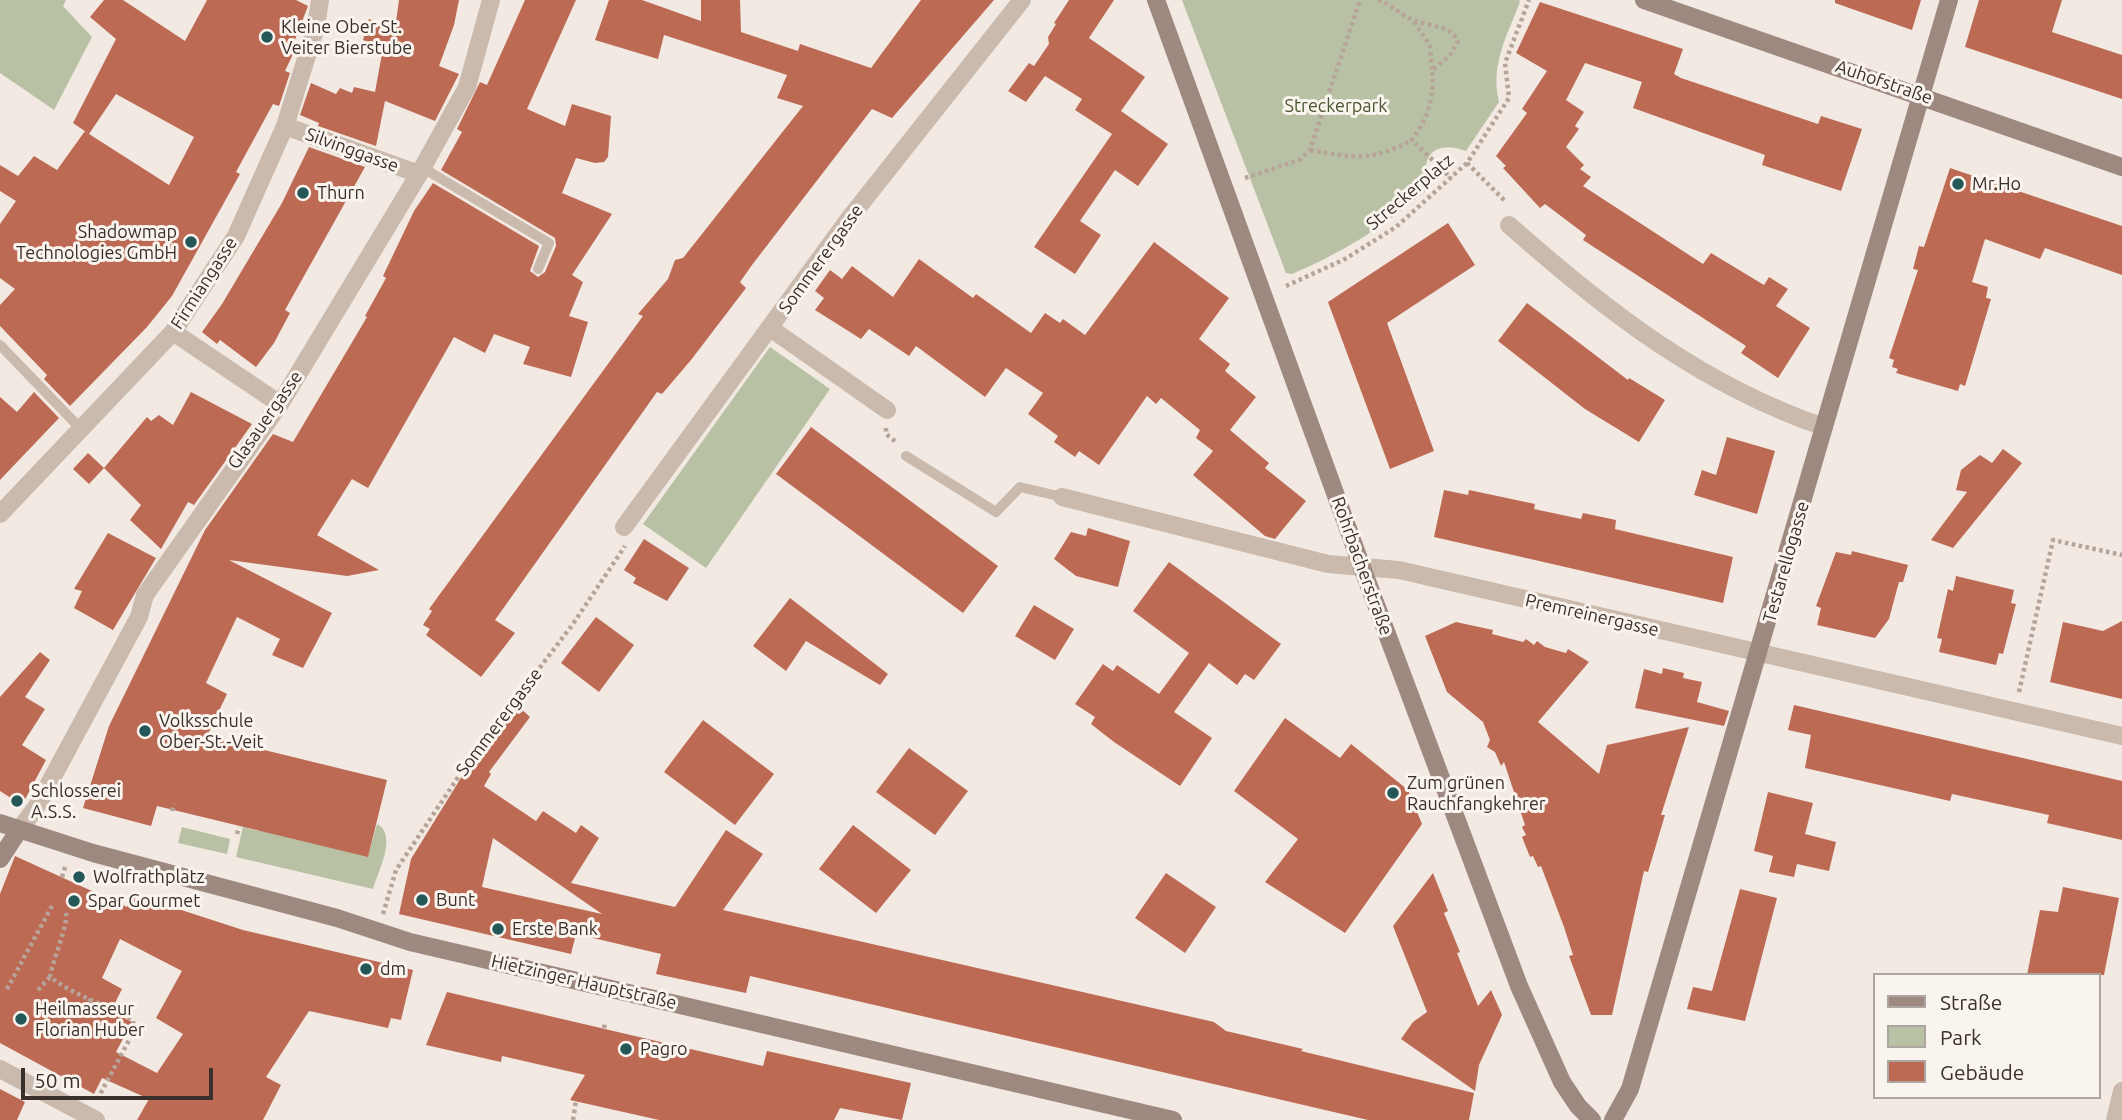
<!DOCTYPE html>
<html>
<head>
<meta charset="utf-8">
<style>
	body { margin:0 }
	#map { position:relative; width:2122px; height:1120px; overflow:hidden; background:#f2eae2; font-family:Ubuntu,sans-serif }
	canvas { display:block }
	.legend { position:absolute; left:1873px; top:973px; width:228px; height:126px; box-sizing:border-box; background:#faf4ee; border:2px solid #ada6a0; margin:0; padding:9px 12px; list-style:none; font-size:21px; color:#39302c }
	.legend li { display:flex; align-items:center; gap:14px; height:35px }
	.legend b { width:35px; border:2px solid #ada6a0 }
	.scale { position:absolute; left:21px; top:1068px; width:192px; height:32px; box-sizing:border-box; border:4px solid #39302c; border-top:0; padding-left:9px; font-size:21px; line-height:24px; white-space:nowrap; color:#39302c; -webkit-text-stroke:5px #faf4ee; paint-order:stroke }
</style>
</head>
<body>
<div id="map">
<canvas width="2122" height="1120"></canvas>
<ul class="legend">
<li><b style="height:9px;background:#9e8980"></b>Straße</li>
<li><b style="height:19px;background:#b8c1a3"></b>Park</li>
<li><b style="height:19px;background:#bd6a55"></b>Gebäude</li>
</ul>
<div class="scale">50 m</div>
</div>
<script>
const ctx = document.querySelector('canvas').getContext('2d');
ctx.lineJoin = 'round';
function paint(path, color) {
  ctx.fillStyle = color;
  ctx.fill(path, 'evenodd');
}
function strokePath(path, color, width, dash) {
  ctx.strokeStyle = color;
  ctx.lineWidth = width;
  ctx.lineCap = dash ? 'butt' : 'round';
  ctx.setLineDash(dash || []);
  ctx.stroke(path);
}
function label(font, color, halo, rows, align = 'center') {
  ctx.font = font + ' Ubuntu,sans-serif';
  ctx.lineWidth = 6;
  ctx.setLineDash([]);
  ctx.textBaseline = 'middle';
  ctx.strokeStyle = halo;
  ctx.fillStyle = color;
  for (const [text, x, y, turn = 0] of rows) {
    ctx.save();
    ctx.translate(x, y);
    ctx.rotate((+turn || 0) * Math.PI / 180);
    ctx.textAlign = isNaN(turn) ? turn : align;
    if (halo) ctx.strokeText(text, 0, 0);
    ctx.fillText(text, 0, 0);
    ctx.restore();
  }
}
paint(new Path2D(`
	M0 0H66L63 6 92 37 54 110 0 73Z
	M1182 0H1519L1520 2C1507 36 1490 65 1499 102L1466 151C1436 139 1417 156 1430 187 1384 226 1348 250 1292 274L1286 273Z
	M770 347 830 389 706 568 643 524Z
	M377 824C398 835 378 871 373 889L236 857 243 827 258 831 259 825 368 856Z
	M182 827 230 839 227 854 178 843Z`), '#b8c1a3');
paint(new Path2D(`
	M104 0H123L185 41 207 0H296L308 6 291 50 294 52 285 71 290 73 279 106 273 104 236 172 240 174 172 296 147 327 70 406 44 379 47 375 0 326V305L15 289 0 278V224L16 201 0 191V165L18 176 34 156 57 170 85 131 89 134 73 123 116 39 90 17ZM116 94 194 137 169 185 89 134Z
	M399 0H459L454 25 439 66 459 74 435 121 385 101 376 146 318 126 319 123 300 115 311 83 336 94 340 88 352 93 354 87 375 92 383 48 363 40 369 19 395 29Z
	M525 0H576L527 109 565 126 572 104 611 116 608 157 604 162 595 163 576 158 562 193 612 214 572 275 583 282 569 316 588 322 571 377 523 364 530 347 494 334 485 353 454 337 368 488 352 479 317 535 379 570 347 576 229 560 332 613 303 668 272 655 280 639 237 617 206 683 227 694 207 736 387 780 368 857 157 806 151 826 83 808 109 726 205 530 273 434 293 442 367 317 365 316 386 278 383 276 414 211 433 183 539 246 530 271 538 277 545 272 556 246 555 238 441 170 462 132 457 129 480 82 487 85Z
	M609 0H642L701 21V0H740L741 32 798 51 800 44 871 68 921 0H994L892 118 872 109 752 265 740 282 746 288 691 360 662 394 657 392 495 620 515 633 481 677 426 635 430 629 423 625 432 611 429 609 643 316 638 314 668 279 675 260 683 258 803 106 777 98 787 75 664 35 658 59 595 40Z
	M1069 0H1114L1089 38 1145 77 1121 111 1168 144 1138 186 1115 170 1080 221 1101 235 1075 274 1034 247 1112 134 1075 110 1082 99 1045 76 1026 102 1008 91 1029 63 1034 66 1049 44 1048 37 1056 24 1054 23Z
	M1835 0H1921L1912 30 1835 3Z
	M1979 0H2062L2052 32 2122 55V99L1965 47Z
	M1540 2 1683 49 1674 74 1681 78 1818 124 1821 116 1862 129 1841 191 1762 165 1765 155 1633 108 1642 82 1585 63 1566 100 1584 112 1575 126 1579 129 1566 147 1584 165 1580 169 1591 177 1583 186 1703 264 1711 253 1764 285 1769 277 1788 289 1776 306 1810 328 1778 378 1741 353 1746 346 1583 240 1586 235 1545 204 1540 208 1503 168 1506 166 1496 156 1527 113 1522 109 1547 71 1516 53Z
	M309 147 365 167 285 310 290 313 274 343 256 367 220 340 217 344 202 332 222 304 282 203Z
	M1950 168 2122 226V275L2045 248 2040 259 1985 239 1972 282 1988 287 1986 298 1991 299 1965 386 1960 384 1958 391 1896 373 1898 369 1892 367 1894 360 1889 358 1918 270 1913 269 1919 246 1924 247Z
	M1448 223 1475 265 1387 323 1434 451 1390 469 1328 302Z
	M1154 242 1229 298 1199 339 1230 364 1225 371 1256 397 1230 430 1269 463 1265 468 1306 501 1275 539 1265 536 1193 475 1213 451 1196 438 1200 430 1161 398 1156 404 1147 396 1099 465 1079 451 1075 457 1054 442 1058 436 1028 414 1043 393 1006 368 985 397 916 346 909 356 869 329 861 339 815 310 824 298 815 291 830 270 842 279 852 266 893 297 919 259 973 298 976 294 1031 333 1045 313 1060 323 1063 319 1085 335Z
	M1527 303 1628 380 1629 378 1665 400 1639 442 1585 409 1498 341Z
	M34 392 59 418 0 480V397L17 412Z
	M191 392 252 424 194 505 188 502 161 549 130 520 141 505 104 468 147 417 151 421 159 415 173 425Z
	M811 427 998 566 963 613 776 474Z
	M1727 437 1775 451 1757 514 1694 495 1702 470 1716 475Z
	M2003 449 2022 463 1953 548 1931 540 1967 492 1956 490 1961 470 1980 455 1992 463Z
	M88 453 104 468 89 484 73 469Z
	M1444 490 1468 495 1469 490 1535 504 1534 509 1581 519 1583 513 1616 520 1615 529 1733 557 1723 603 1434 537Z
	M1088 528 1130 541 1118 587 1076 576 1054 559 1071 532 1086 536Z
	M108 533 156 558 113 630 74 608 82 591 74 589Z
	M644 539 689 568 667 601 633 583 636 578 624 570Z
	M1852 551 1908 565 1903 582H1899L1889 619 1875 638 1817 625 1821 608 1816 606 1836 552 1851 555Z
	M1169 562 1281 644 1254 680 1245 674 1237 685 1209 663 1174 712 1212 738 1180 786 1114 742 1091 724 1095 717 1075 704 1103 664 1113 671 1117 665 1159 694 1189 653 1133 611Z
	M1956 576 2014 590 2011 603 2016 604 2003 654 1999 653 1996 665 1939 652 1942 639 1937 638 1948 589 1953 591Z
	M790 598 888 674 880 685 806 641 786 671 753 646Z
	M1034 605 1074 629 1055 660 1015 636Z
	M596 617 634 645 599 692 561 663Z
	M2122 621V699L2050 682 2063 622 2103 631Z
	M1456 622 1493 630 1492 634 1523 642 1526 639 1534 645 1537 641 1545 647 1566 653 1568 649 1589 662 1538 722 1599 774 1607 745 1689 727 1661 815H1665L1648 872 1644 871 1612 1015H1591L1569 956 1573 955 1564 927 1541 866 1538 867 1533 856 1530 857 1522 837 1526 835 1522 827 1525 825 1504 762 1501 766 1495 752 1487 747 1490 740 1483 722 1447 692 1425 636Z
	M40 652 50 660 25 697 45 709 22 745 46 760 22 805 0 791V697Z
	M1663 668 1684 673 1683 678 1702 682 1697 702 1729 711 1724 726 1635 708 1644 669 1662 674Z
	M516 704 530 717 489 772 491 774 484 786 536 821 543 811 576 833 581 825 599 838 571 883 675 907 726 830 763 854 723 910 1214 1022 1226 1031 1303 1049 1301 1051 1474 1093 1469 1120H1368L750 976 746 993 656 974 661 954 576 934 571 954 399 914 411 859 472 760ZM493 838 553 880 602 914 482 887Z
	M1794 705 2122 781V840L2047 823 2049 815 1952 794 1950 801 1805 768 1811 735 1788 730Z
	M1285 718 1340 758 1351 744 1408 790 1422 824 1345 933 1265 882 1298 839 1234 791Z
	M703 720 774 774 735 825 664 772Z
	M909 748 968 791 935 835 876 792Z
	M1768 792 1813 803 1805 834 1836 842 1829 871 1797 864 1794 877 1769 872 1773 856 1754 851Z
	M853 825 911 870 876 913 819 869Z
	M15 856 127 907 132 894 243 930 413 970 401 1020 391 1018 388 1028 309 1011 266 1077 281 1085 263 1120H137L149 1099 102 1078 94 1094 0 1043V894ZM120 939 182 971 156 1018 183 1034 157 1073 116 1052 132 1022 111 1011 122 989 102 978Z
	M1166 873 1216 907 1185 953 1135 918Z
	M1433 873 1448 911 1444 913 1460 952 1457 953 1478 1006 1491 990 1502 1015 1479 1065 1475 1091 1401 1039 1413 1022 1427 1012 1393 926Z
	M2063 887 2119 898 2104 975H2027L2040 910 2058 912Z
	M1740 889 1777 898 1745 1021 1687 1009 1693 987 1712 991Z
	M447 992 763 1066 767 1051 911 1083 902 1120 840 1108 834 1120H659L570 1100 585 1075 502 1056 501 1062 426 1045Z
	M0 1089 25 1102 17 1120H0Z`), '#bd6a55');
strokePath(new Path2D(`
	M1378 0C1391 4 1400 15 1413 20 1428 27 1450 24 1458 41L1451 54 1432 71C1435 96 1427 120 1412 140L1451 178
	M1414 22 1430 45 1432 70
	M1310 150C1354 158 1371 162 1412 140
	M1467 163 1506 202
	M1245 178 1299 160 1310 150 1360 0
	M1286 286 1345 259 1396 227 1467 163 1509 98 1505 63 1529 0
	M886 428V434L896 442
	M2019 692 2053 540 2122 555
	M172 811 174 804
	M237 834 239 827
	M62 877 66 864
	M66 913C68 926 53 959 50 977 75 996 106 1005 133 1020L134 1031 97 1100
	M383 914 396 870 471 758 573 624 625 546
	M7 989 52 906
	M38 990 50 977
	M82 1014 91 999
	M604 1028 605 1023
	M573 1120 576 1101`), '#b6a498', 4.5, [3.5, 3.5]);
strokePath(new Path2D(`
	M423 168 549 243 538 269
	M0 345 81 429
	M906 456 996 512 1020 487 1062 497`), '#cabaae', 10);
strokePath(new Path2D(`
	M285 126 419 174
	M1509 225C1605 310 1701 385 1824 427
	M770 328 887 410
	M173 332 280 404
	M1062 497 1328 564 1399 570 2122 736
	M0 514 173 332 236 236 285 126 316 27 320 0
	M624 527 848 220 1022 0
	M19 830 37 806 139 617 145 595 280 404 419 174 467 87 491 0
	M0 1069 96 1120
	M2115 1120 2122 1091`), '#cabaae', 18);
strokePath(new Path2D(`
	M1156 0 1363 570 1519 986 1562 1082 1578 1106 1592 1120
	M1644 0 2122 167
	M0 823 93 853 337 918 410 942 1173 1120
	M0 859 19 830
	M1613 1120 1630 1089 1949 0`), '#9e8980', 18);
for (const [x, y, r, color] of [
	[267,37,7,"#245758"],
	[1958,184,7,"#245758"],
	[303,193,7,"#245758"],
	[191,242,7,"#245758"],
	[145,731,7,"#245758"],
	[1393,793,7,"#245758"],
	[17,801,7,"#245758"],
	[79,877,7,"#245758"],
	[422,900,7,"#245758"],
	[74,901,7,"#245758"],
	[498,929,7,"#245758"],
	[366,969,7,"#245758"],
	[21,1019,7,"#245758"],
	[626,1049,7,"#245758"]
]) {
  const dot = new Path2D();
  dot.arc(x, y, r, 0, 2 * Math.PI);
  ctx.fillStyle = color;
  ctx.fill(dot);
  strokePath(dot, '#faf4ee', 2.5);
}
label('18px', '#39302c', '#faf4ee', [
	["Kleine Ober St.",281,27],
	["Veiter Bierstube",281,48],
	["Mr.Ho",1972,184],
	["Thurn",317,193],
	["Shadowmap",177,232,"right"],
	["Technologies GmbH",177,253,"right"],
	["Volksschule",159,721],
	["Ober-St.-Veit",159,742],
	["Zum grünen",1407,783],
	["Rauchfangkehrer",1407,804],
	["Schlosserei",31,791],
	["A.S.S.",31,812],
	["Wolfrathplatz",93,877],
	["Bunt",436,900],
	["Spar Gourmet",88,901],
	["Erste Bank",512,929],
	["dm",380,969],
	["Heilmasseur",35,1009],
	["Florian Huber",35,1030],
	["Pagro",640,1049]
], 'left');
label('18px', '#39302c', '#faf4ee', [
	["Auhofstraße",1884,82,19],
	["Silvinggasse",352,150,20],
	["Streckerplatz",1410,192,-40],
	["Sommerergasse",821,259,-54],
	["Firmiangasse",204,283,-57],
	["Glasauergasse",265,420,-55],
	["Testarellogasse",1786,562,-74],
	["Rohrbacherstraße",1362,566,70],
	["Premreinergasse",1592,615,13],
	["Sommerergasse",499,722,-53],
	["Hietzinger Hauptstraße",584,982,13]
]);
label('18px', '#4a5631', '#faf4ee', [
	["Streckerpark",1336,106]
]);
</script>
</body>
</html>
